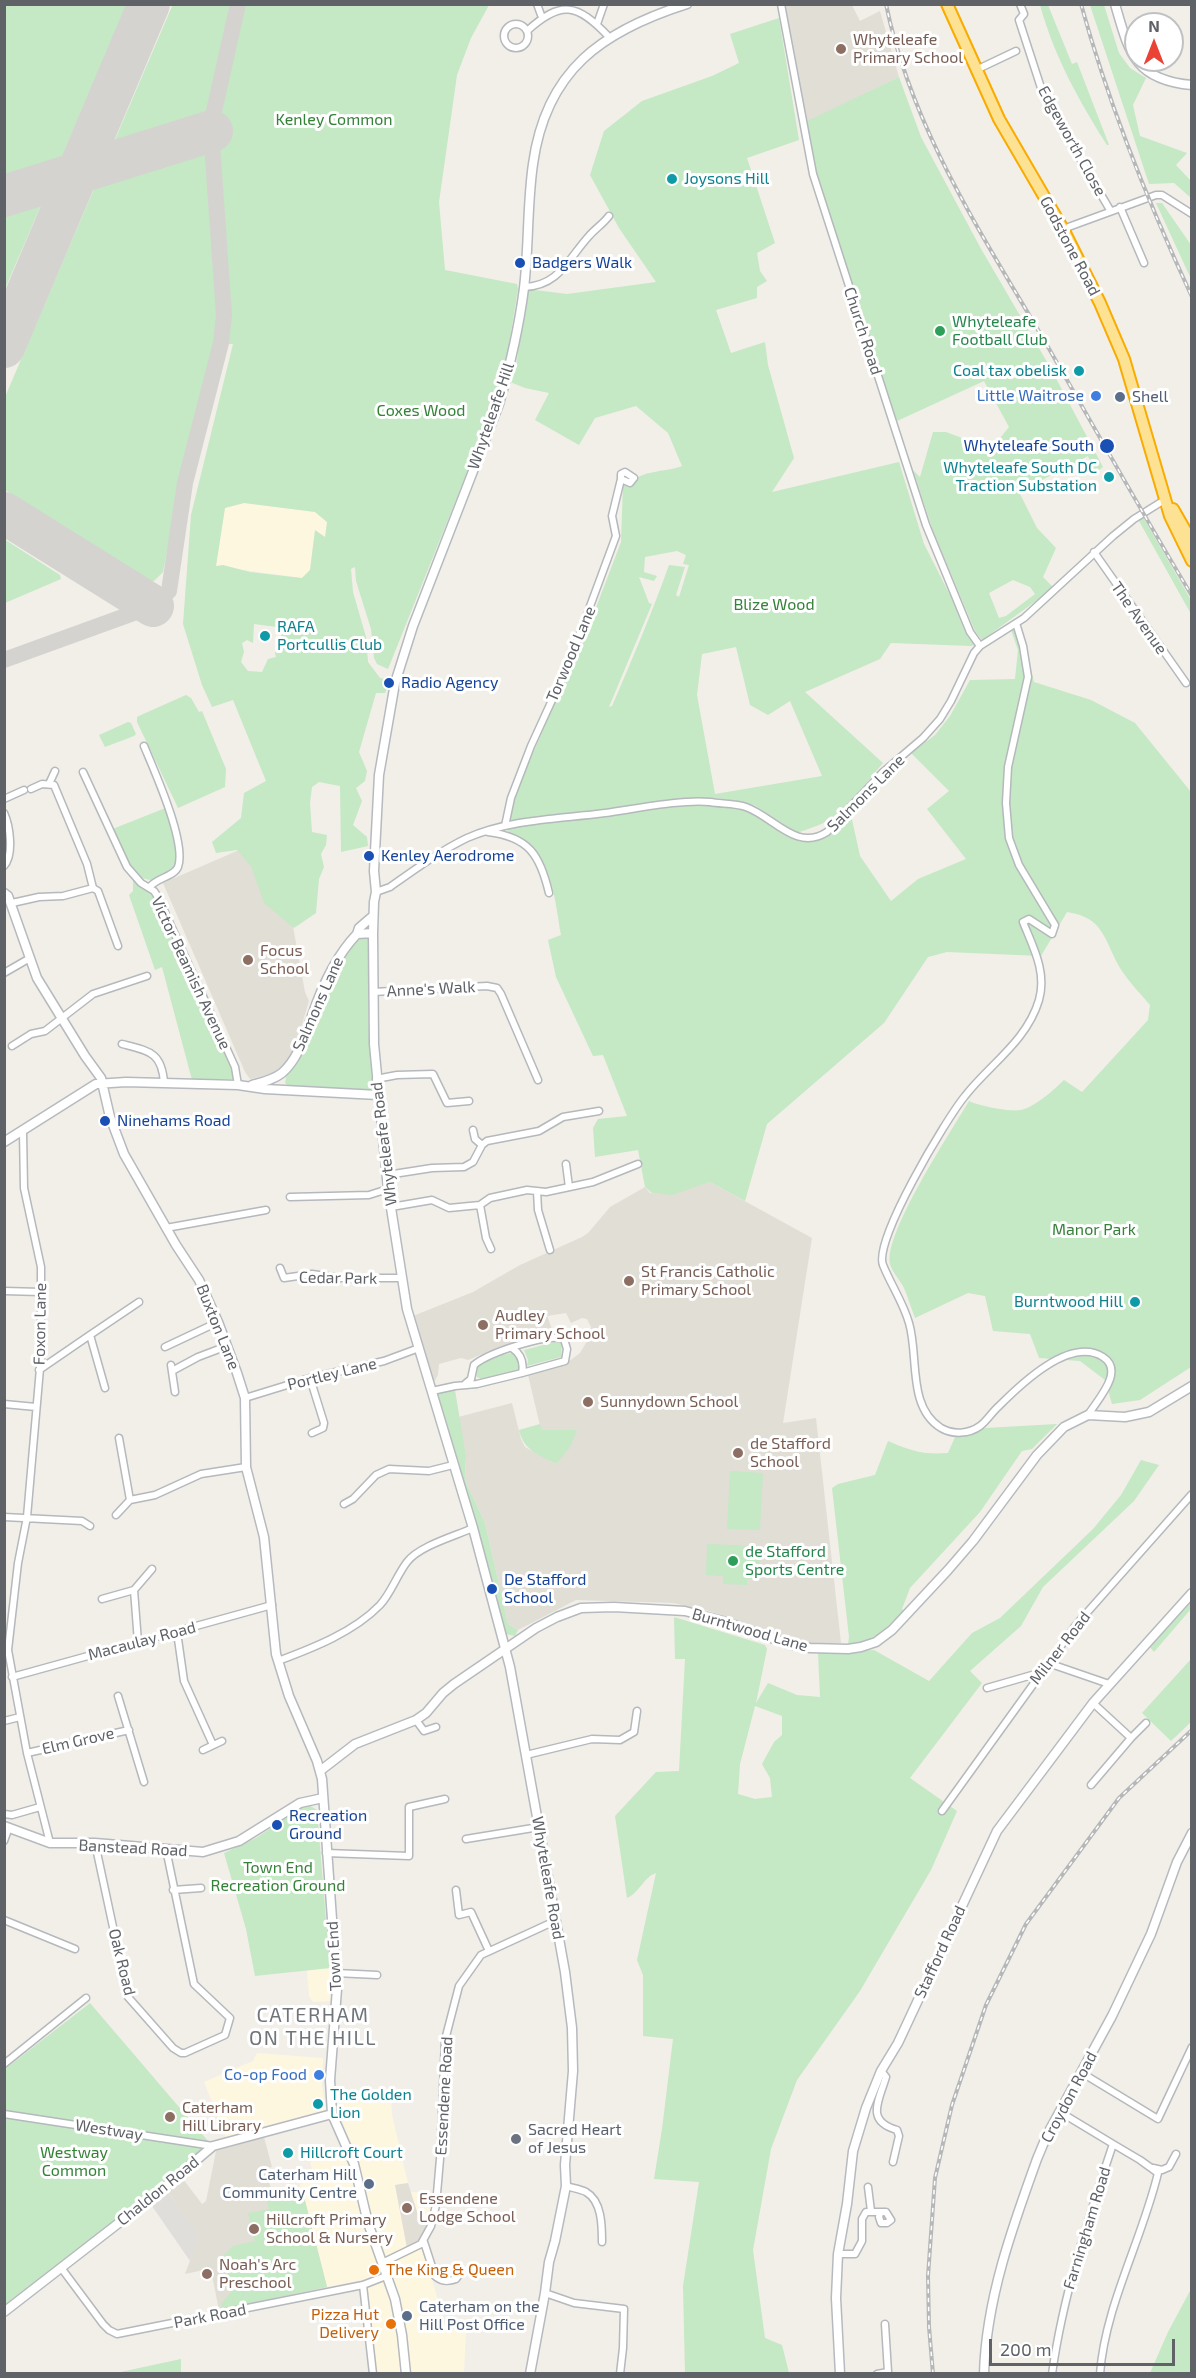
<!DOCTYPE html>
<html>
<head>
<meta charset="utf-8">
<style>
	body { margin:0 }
	#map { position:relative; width:1196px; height:2378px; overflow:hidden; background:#f1efe8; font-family:"Exo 2",sans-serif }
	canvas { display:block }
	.frame { position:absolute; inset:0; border:6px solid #5f6368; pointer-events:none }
	.north { position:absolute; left:1124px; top:12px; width:60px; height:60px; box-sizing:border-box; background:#fff; border:2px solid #bfc1c3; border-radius:50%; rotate:0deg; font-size:16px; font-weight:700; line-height:24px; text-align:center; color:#5f6368 }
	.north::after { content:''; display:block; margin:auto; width:21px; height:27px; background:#ea4335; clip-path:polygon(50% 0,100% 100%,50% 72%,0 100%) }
	.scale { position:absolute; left:989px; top:2339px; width:186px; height:27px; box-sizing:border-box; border:3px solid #5f6368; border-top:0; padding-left:8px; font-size:18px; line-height:21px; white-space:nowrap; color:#5f6368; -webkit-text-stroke:4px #fff; paint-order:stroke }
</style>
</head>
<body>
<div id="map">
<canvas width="1196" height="2378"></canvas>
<div class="frame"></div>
<div class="north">N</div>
<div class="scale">200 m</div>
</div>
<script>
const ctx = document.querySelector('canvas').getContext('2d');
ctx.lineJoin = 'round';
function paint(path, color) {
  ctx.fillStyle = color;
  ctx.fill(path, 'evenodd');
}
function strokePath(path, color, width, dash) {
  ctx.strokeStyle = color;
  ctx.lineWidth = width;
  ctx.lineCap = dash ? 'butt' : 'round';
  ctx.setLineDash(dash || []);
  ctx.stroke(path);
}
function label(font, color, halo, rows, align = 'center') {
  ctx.font = font + ' "Exo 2",sans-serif';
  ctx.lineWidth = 6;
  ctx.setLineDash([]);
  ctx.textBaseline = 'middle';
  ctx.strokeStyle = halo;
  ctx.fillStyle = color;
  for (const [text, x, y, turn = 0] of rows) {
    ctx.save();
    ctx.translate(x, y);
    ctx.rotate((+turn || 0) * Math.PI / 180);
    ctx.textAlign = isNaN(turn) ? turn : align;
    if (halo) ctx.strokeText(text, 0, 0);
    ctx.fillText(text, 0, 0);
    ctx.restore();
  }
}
paint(new Path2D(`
	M244 503 315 512 327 522 326 538 314 537 310 570 302 578 216 566 225 508Z
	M330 1968V2001L313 2002 309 1996 307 1971Z
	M257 2053 323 2058 322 2086 326 2109 324 2111 226 2137 204 2082 253 2061Z
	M337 2094 391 2097 392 2115 408 2183 395 2185 407 2248 410 2253 423 2247 446 2329 466 2330 464 2373H376L371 2342 367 2279 327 2287 300 2184 315 2179 310 2162 352 2148 339 2112Z
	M410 2192 434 2193 429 2223 420 2221Z`), '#fef7e0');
paint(new Path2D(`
	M168 2192 200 2236 190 2261 152 2206Z`), '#e0deda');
paint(new Path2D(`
	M783 5H852L860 21 880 11 899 77 803 124Z
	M276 834 305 992 309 1001 296 1045 289 1058 275 1073 250 1079 245 1072 163 883Z
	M710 1182 812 1238 783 1423 816 1418 841 1643 801 1644 709 1611 673 1603 576 1600 518 1630 508 1624 485 1523 465 1480 466 1456 458 1417 512 1403 521 1439 525 1447 556 1464 577 1430H541L528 1375 564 1365 580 1353 590 1336 591 1327 587 1319 582 1318 571 1323 566 1313 547 1316 554 1334 502 1346 468 1360 461 1358 439 1364 438 1375 433 1384 413 1316 473 1292 520 1265 582 1237 588 1233 610 1207 645 1187 650 1193 672 1194Z
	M264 2137 272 2167 265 2169 273 2195 302 2189 327 2287 219 2310 212 2275 208 2269 185 2274 199 2236 168 2192 183 2179 202 2204 206 2201 216 2151Z
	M408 2183 420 2221 429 2223 422 2238 407 2248 395 2185Z`), '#e1ded6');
paint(new Path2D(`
	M5 4 127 5 5 289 4 5Z
	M173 4 233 5 208 105 206 123 220 314 218 331 175 510 163 572 154 581 146 582 5 490V397Z
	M242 5H489L471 38 457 75 439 202 445 270 517 284 518 289 508 351 486 425 388 669 377 664 374 658 371 629 356 581 355 567 351 569 353 592 366 637 368 662 380 678 391 680 385 693H376L359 752 367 771 365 781 356 788 362 801 353 825 367 837 368 846 341 852 340 786 319 782 312 787 310 803 312 832 327 835 326 845 321 854 324 867 319 879 316 913 294 928 264 903 251 866 237 850 216 853 212 842 241 818 244 793 266 781 233 700 212 707 202 685 183 624 191 515 233 344H226L229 315 217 144V119L225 77ZM244 503 315 512 327 522 325 537 315 530 310 570 302 578 250 572 223 565 216 566 225 508ZM254 624 277 627 282 637 275 653 276 657 268 659 262 672 248 671 241 662 244 652 242 643 247 640 253 643Z
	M1040 5H1048L1072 64 1077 62 1109 145H1107C1079 101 1054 56 1040 5Z
	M1090 5H1104L1119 53 1130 68 1146 78 1133 105 1140 136 1187 153 1176 165 1191 181V198L1174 183 1149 184Z
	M779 18 799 140 747 158 775 243 757 253 760 271 767 281 757 287V298L716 310 731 353 765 342 768 365 794 458 772 492 899 462 924 544 951 597 965 632 975 645 971 646 891 643 880 659 805 692 883 763C866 783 850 805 829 820 819 826 807 829 797 833L754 805 718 798 567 816 530 817 508 822 516 792 570 668H573L621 542 623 484 629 485C641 469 664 473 682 466L668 433 636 406 595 418 579 445 535 420 549 393 525 388 510 382 516 367 527 289 567 294 656 282 619 228 590 175 604 131 642 101 712 76 739 63 730 34ZM677 551 686 555 683 564 689 565 679 597 676 595 685 567 669 565C652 613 632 660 612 706L609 707 652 604 649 603 639 577 654 581 657 576 644 572 645 557ZM736 647 750 705 768 715 790 701 822 776 715 794 697 695 702 654Z
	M899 77 921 137 980 247 1050 367 1103 467 1095 473 1088 456 1019 492 1037 528 1056 548 1043 577 1054 588 982 640 975 631 933 531 913 470 920 477 933 432H946L970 441 997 442 1009 427 984 381 897 421 819 185 803 123ZM1013 580 1030 587 1035 594 1006 616 999 618 989 593Z
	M1156 203H1162L1191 245V279Z
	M1143 517 1191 600V614L1139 521Z
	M4 539 60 575 61 579 5 603Z
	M1011 630H1014L1024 642 1034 682 1091 700 1135 723 1191 792V1367L1140 1400 1112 1404 1105 1380 1080 1361 1039 1358 1030 1334 993 1331 985 1296 968 1293 915 1318C911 1308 908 1297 904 1288 900 1280 892 1272 890 1264 883 1234 952 1130 969 1101 979 1106 1009 1112 1021 1110 1035 1107 1055 1089 1064 1080L1082 1092 1148 1020 1150 1005C1140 993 1128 981 1120 968 1104 940 1104 917 1067 912L1041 956 947 952 928 957 884 1023 767 1124 745 1201 710 1182 672 1195 652 1193 645 1187 638 1150 595 1157 593 1128 598 1119 627 1116 603 1055 593 1056 556 977 548 940 561 935C556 906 553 870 533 847 526 838 513 839 506 829 529 823 551 824 574 820 629 813 686 799 741 809 765 814 781 841 805 842 826 843 837 829 851 815L860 856 891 901 918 879 966 859 927 809 949 791 911 753 935 735 950 716 970 680 1015 679 1018 650Z
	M186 695 191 698 199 712 202 711 226 769 225 787 178 808 137 722V717L141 715Z
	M128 722 131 723 136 734 134 736 105 747 99 735Z
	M168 807 175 830 178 867 154 881 134 876 153 897 167 925 230 1065 235 1079 192 1080 162 967 155 970 129 895 133 891V875L110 830Z
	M362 938H368L369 1038 373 1091 288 1086 285 1083 287 1073C298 1049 341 945 362 938Z
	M555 1342 562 1343 561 1357 527 1366 528 1360 524 1350Z
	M512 1353 517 1357 520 1367 518 1370 481 1379 477 1377 475 1371C484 1358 498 1356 512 1353Z
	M455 1390 466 1456 465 1480 485 1523 508 1624 518 1630 515 1636 505 1634 436 1397 439 1392Z
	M540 1424 542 1430H577L570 1447 556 1464C538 1454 524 1451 519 1430Z
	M1057 1424 1032 1449 1022 1451 980 1512 910 1588 902 1609 904 1611C888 1627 872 1643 848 1645L849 1637 832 1488 838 1484 875 1475 888 1441C911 1451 923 1455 948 1453L955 1437 974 1434 985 1428Z
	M1141 1460 1159 1465 1134 1501 1043 1587 1021 1626 970 1671 982 1683 910 1778 957 1811 931 1870 860 1991 797 2080 771 2149 753 2250 765 2338 782 2345 789 2373H685L683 2286 699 2182 654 2179 662 2129 673 2039 643 2036V1975L637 1960 656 1873C644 1877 639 1893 627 1898L615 1816 656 1772 679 1771 685 1659H675L674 1617 765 1645 767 1649 756 1703 768 1683 797 1695 820 1697 818 1653 874 1650 929 1681 972 1633 1000 1618 1093 1529 1121 1495ZM755 1706 782 1716V1735L774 1742 762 1764 770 1778 772 1797 755 1799 738 1794 740 1764Z
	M730 1471 763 1473 760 1530 727 1529Z
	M707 1544 760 1546 759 1579H747V1585L723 1584V1576L706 1575Z
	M1191 1599V1609L1154 1652 1149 1646Z
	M1191 1659V1722L1171 1741 1142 1713Z
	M309 1805 317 1810 330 1968 255 1976 246 1929 224 1853 256 1838 304 1806Z
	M90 2003 208 2141 206 2148 5 2306V2069Z
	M302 2189 327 2287 222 2309 221 2304 232 2291 224 2255 233 2246 255 2241 248 2213 269 2209 266 2198Z
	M1191 2289V2373H1150L1168 2332Z
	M181 2359V2373H116Z`), '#c5e8c5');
strokePath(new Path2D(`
	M4 660 153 606 169 591 185 483 221 343 224 315 212 144V120L238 4`), '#d4d3d0', 16);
strokePath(new Path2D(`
	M4 196 212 131
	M4 347 149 4
	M4 513 153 606`), '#d4d3d0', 42);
const street = new Path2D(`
	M537 4 541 15
	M781 4 813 174 926 525 970 632 980 646
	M1020 4 1024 14 1019 20 1044 97 1110 210
	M597 24 604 4
	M504 36a12 12 0 1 1 24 0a12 12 0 1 1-24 0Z
	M527 31C561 0 577 3 609 37
	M976 70 1016 51
	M1120 207 1144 263
	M1063 229 1156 195H1162L1192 214
	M524 287C559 286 568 259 589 236 595 229 603 224 609 216
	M1094 552 1186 683
	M1016 623 1023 646 1028 677 1008 767 1006 803 1009 838 1019 865 1055 925 1052 934 1029 919 1023 922C1033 947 1047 972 1039 1000 1027 1041 989 1065 965 1096 946 1119 873 1241 883 1265 891 1285 903 1302 909 1323 919 1356 907 1407 941 1428 953 1435 969 1434 980 1426 987 1421 992 1412 999 1406 1020 1385 1070 1336 1103 1357 1125 1371 1098 1399 1088 1415
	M144 746C154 770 187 843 178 867 174 877 155 878 149 888
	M83 772 127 867 141 883 154 891 158 897 235 1067 238 1085
	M49 784 55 771
	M31 789 42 784 54 785 87 864 93 888
	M4 799 24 790
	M4 813C10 826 14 855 4 866
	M505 826 511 798 531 746 569 663 616 536 612 516 621 479V474L625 472 634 478 630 483 621 479
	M488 832C529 837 540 855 549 893
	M376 892 390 887C414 870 440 851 467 838 510 819 559 819 605 813 635 809 682 799 710 802 721 804 735 803 746 807 774 817 796 852 827 832L882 773 923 738 940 719 951 701 974 653 980 646 1024 618 1113 536 1134 519 1166 499
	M12 903 39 897 63 896 93 888 98 891 118 946
	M4 973 30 958
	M373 992 487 986 497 988 501 994 538 1080
	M122 1044C149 1051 162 1052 164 1083
	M12 1046 31 1034 45 1031 93 994 147 976
	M376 1079 397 1075 433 1074 447 1103 469 1101
	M473 1130 475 1139 482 1145
	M23 1132 24 1188 41 1267V1357L27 1517 18 1563 8 1650 27 1753 50 1843
	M566 1164 569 1187
	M387 1175 432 1168 464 1167 473 1162 482 1145 487 1141 539 1131 563 1117 599 1111
	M537 1191 538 1210 550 1250
	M290 1197 369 1195 388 1189
	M480 1205 486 1238 491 1249
	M391 1207 432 1200 449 1208 480 1205 490 1198 527 1190 546 1192 593 1182 638 1164
	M166 1228 266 1210
	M280 1268 284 1278 312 1274 340 1278H402
	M4 1291 41 1292
	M165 1347 218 1322
	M171 1365 175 1392
	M39 1370 90 1335
	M172 1371 198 1357 227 1346
	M310 1378 324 1423 323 1428 312 1433
	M465 1384 471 1379 474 1365C488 1353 547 1333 564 1339L567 1349 565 1361 522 1373
	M105 1388 90 1335 139 1302
	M432 1391 455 1386 477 1384 522 1373C524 1363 521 1354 512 1348
	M245 1398 310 1378 384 1361 419 1348
	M4 1404 36 1407
	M119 1438 130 1500 155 1495 201 1474 246 1467
	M344 1504 353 1499 376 1475 389 1469 429 1471 453 1465
	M116 1515 130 1500
	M4 1517 82 1521 90 1526
	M102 1599 134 1590
	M177 1632 184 1681 213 1745
	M138 1642 134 1590 152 1569
	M278 1661C313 1648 354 1632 380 1605 391 1593 397 1575 407 1562 419 1546 455 1536 473 1528
	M1048 1663 1109 1684
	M12 1677 272 1605
	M987 1688 1039 1673
	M118 1696 144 1782
	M1093 1703 1131 1738 1146 1723
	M416 1720 424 1731 436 1727
	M4 1721 20 1717
	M203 1750 222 1741
	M27 1753 129 1730
	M526 1755 592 1739 620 1740 634 1732 637 1711
	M1091 1785 1131 1738
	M942 1811 1076 1625 1192 1494
	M4 1814 12 1815 40 1807
	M466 1839 539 1827
	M4 1841 9 1827
	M95 1843 128 1997 173 2048 181 2053H185L225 2035 230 2018 194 1984 166 1849
	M326 1853 409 1856V1807L445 1799
	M173 1890 201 1888
	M456 1890 459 1915 471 1912 489 1951
	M4 1920 75 1949
	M336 1973 377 1975
	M4 2064 86 1998
	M881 2071 886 2077C879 2101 865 2121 897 2130L899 2136 893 2162
	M1082 2073 1158 2119 1192 2047
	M4 2114 213 2146
	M1153 2168 1162 2170 1169 2167 1176 2154
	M566 2186C572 2188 580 2189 586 2192 602 2201 602 2226 602 2242
	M868 2187 871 2211
	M424 2242 435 2276C442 2282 448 2282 456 2279L461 2272
	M838 2254H855L862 2241V2219L866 2212H886L891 2220 887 2223H881L879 2217 880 2213
	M382 2263 421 2244 431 2226 436 2205 440 2159 445 2040 459 1986 481 1955 555 1921
	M62 2269 103 2324 109 2330 117 2334 363 2285 386 2276
	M363 2285 373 2374
	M545 2293 574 2303 624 2309 623 2348 620 2374
	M877 2374 888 2372 885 2324
	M1052 2374C1063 2295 1088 2219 1113 2144L1060 2112
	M1100 2374C1105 2306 1142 2240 1158 2173L1140 2160 1113 2144`);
const secondary = new Path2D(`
	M1115 4C1129 52 1134 80 1192 85
	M4 893 8 896 37 978 85 1056 101 1078 110 1117 124 1154 176 1245 199 1280 218 1322 237 1373 245 1398 246 1467 264 1537 276 1654 289 1696 317 1761 322 1779 337 1989 330 2080 332 2114 354 2164 368 2223 395 2299 402 2335 406 2374
	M357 934 359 928 373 916
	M252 1085C263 1082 273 1080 282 1073 299 1058 304 1036 312 1016 322 986 335 957 357 934L373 933
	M4 1142 96 1084 126 1082 238 1085 265 1089 378 1095
	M320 1771 355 1744 416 1720 426 1713 443 1693 454 1684 536 1628 557 1617 581 1608 614 1607 685 1611 722 1621 792 1645 810 1648 848 1649 861 1647 876 1642 892 1630 948 1570 973 1541 1037 1455 1064 1427 1088 1415 1125 1417 1149 1412 1192 1386
	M4 1826 50 1843H95L203 1852 239 1841 300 1803 323 1798
	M4 2312 160 2191 213 2146 332 2114
	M530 2374 545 2293 549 2262 555 2241 566 2186 565 2165 573 2071 572 2028 565 1972 510 1667 473 1528 407 1309 388 1189 374 1044 373 933 374 902 376 892 374 871 379 775 395 683 413 626 499 404C510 366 519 327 524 288 529 247 527 205 533 164 546 70 602 31 687 4
	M840 2374 836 2298 838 2254 847 2204 853 2151 866 2108 881 2071 898 2043 997 1831 1093 1703 1192 1593
	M984 2374C986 2300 1012 2228 1037 2159L1047 2135 1112 2016 1151 1934 1177 1862 1192 1833`);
const highway = new Path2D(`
	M947 4 999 119 1063 229 1100 303 1124 359 1170 516 1192 561
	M1173 509 1192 542`);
strokePath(street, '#b5b8bc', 9);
strokePath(secondary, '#b6babf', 11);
strokePath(highway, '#f9ab00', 14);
strokePath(street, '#fff', 6);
strokePath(secondary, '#fff', 8);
strokePath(highway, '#fde293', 10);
const rail = new Path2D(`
	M886 4C911 127 981 233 1044 340 1093 425 1141 511 1192 596
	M1081 4C1109 106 1148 202 1192 297
	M933 2374 929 2327 928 2276 935 2178 952 2105 986 2005 1026 1924 1119 1798 1192 1730`);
strokePath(rail, '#b6b7b8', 4);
strokePath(rail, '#fff', 1.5, [4.5]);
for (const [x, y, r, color] of [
	[841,49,6,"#8d6e63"],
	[672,179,6,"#0f9aa8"],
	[520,263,6,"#1a4fb4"],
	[940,331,6,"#2e9e5b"],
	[1079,371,6,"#0f9aa8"],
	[1096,396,6,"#3f7fe0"],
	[1120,397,6,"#5c6f8a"],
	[1107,446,8,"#1a4fb4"],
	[1109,477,6,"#0f9aa8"],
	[265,636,6,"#0f9aa8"],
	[389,683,6,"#1a4fb4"],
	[369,856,6,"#1a4fb4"],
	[248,960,6,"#8d6e63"],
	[105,1121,6,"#1a4fb4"],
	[629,1281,6,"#8d6e63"],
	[1135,1302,6,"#0f9aa8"],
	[483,1325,6,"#8d6e63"],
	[588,1402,6,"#8d6e63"],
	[738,1453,6,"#8d6e63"],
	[733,1561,6,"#2e9e5b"],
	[492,1589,6,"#1a4fb4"],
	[277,1825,6,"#1a4fb4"],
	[319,2075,6,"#3f7fe0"],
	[318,2104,6,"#0f9aa8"],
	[170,2117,6,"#8d6e63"],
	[516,2139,6,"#6b7280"],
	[288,2153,6,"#0f9aa8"],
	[369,2184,6,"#5c6f8a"],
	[407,2208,6,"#8d6e63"],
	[254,2229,6,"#8d6e63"],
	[374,2270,6,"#e8710a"],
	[207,2274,6,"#8d6e63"],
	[407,2316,6,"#5c6f8a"],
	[391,2324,6,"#e8710a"]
]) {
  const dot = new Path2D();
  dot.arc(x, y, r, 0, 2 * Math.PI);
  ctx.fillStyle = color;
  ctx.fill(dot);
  strokePath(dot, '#fff', 2);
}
label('16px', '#785e54', '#fff', [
	["Whyteleafe",853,40],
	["Primary School",853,58],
	["Focus",260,951],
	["School",260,969],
	["St Francis Catholic",641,1272],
	["Primary School",641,1290],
	["Audley",495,1316],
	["Primary School",495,1334],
	["Sunnydown School",600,1402],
	["de Stafford",750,1444],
	["School",750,1462],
	["Caterham",182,2108],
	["Hill Library",182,2126],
	["Essendene",419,2199],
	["Lodge School",419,2217],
	["Hillcroft Primary",266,2220],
	["School & Nursery",266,2238],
	["Noah's Arc",219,2265],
	["Preschool",219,2283]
], 'left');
label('16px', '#348238', '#fff', [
	["Kenley Common",334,120],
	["Coxes Wood",421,411],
	["Blize Wood",774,605],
	["Manor Park",1094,1230],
	["Town End",278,1868],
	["Recreation Ground",278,1886],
	["Westway",74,2153],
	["Common",74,2171]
]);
label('16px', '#5f6368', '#fff', [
	["Edgeworth Close",1072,141,61],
	["Godstone Road",1070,246,62],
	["Church Road",863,331,72],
	["Whyteleafe Hill",491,416,-71],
	["The Avenue",1139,618,55],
	["Torwood Lane",571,654,-67],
	["Salmons Lane",866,793,-45],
	["Victor Beamish Avenue",191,973,65],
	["Anne's Walk",431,989,-3],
	["Salmons Lane",318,1004,-66],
	["Whyteleafe Road",384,1144,-97],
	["Cedar Park",338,1278,1],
	["Foxon Lane",40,1324,-89],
	["Buxton Lane",218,1327,68],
	["Portley Lane",332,1374,-14],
	["Burntwood Lane",750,1630,16],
	["Macaulay Road",142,1641,-15],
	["Milner Road",1060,1648,-52],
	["Elm Grove",78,1741,-13],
	["Banstead Road",133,1848,3],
	["Whyteleafe Road",548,1878,80],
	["Stafford Road",940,1952,-65],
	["Town End",334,1956,-93],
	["Oak Road",122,1962,76],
	["Essendene Road",444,2096,-87],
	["Croydon Road",1069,2097,-62],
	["Westway",109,2130,9],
	["Chaldon Road",158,2191,-39],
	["Farningham Road",1087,2228,-73],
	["Park Road",210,2316,-11]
]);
label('16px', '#0d838f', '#fff', [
	["Joysons Hill",684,179],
	["Coal tax obelisk",1067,371,"right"],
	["Whyteleafe South DC",1097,468,"right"],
	["Traction Substation",1097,486,"right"],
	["RAFA",277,627],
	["Portcullis Club",277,645],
	["Burntwood Hill",1123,1302,"right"],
	["The Golden",330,2095],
	["Lion",330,2113],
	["Hillcroft Court",300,2153]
], 'left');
label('16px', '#164399', '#fff', [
	["Badgers Walk",532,263],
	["Whyteleafe South",1094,446,"right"],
	["Radio Agency",401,683],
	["Kenley Aerodrome",381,856],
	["Ninehams Road",117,1121],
	["De Stafford",504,1580],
	["School",504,1598],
	["Recreation",289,1816],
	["Ground",289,1834]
], 'left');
label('16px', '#27864d', '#fff', [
	["Whyteleafe",952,322],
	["Football Club",952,340],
	["de Stafford",745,1552],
	["Sports Centre",745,1570]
], 'left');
label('16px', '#366cbe', '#fff', [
	["Little Waitrose",1084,396],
	["Co-op Food",307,2075]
], 'right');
label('16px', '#4e5e75', '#fff', [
	["Shell",1132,397],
	["Caterham Hill",357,2175,"right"],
	["Community Centre",357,2193,"right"],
	["Caterham on the",419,2307],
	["Hill Post Office",419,2325]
], 'left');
label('16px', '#5b616d', '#fff', [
	["Sacred Heart",528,2130],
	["of Jesus",528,2148]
], 'left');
label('16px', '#c56008', '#fff', [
	["The King & Queen",386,2270],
	["Pizza Hut",379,2315,"right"],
	["Delivery",379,2333,"right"]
], 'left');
ctx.letterSpacing = '1.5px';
label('20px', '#70757a', '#fff', [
	["CATERHAM",313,2015],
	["ON THE HILL",313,2038]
]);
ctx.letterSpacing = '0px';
</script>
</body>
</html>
